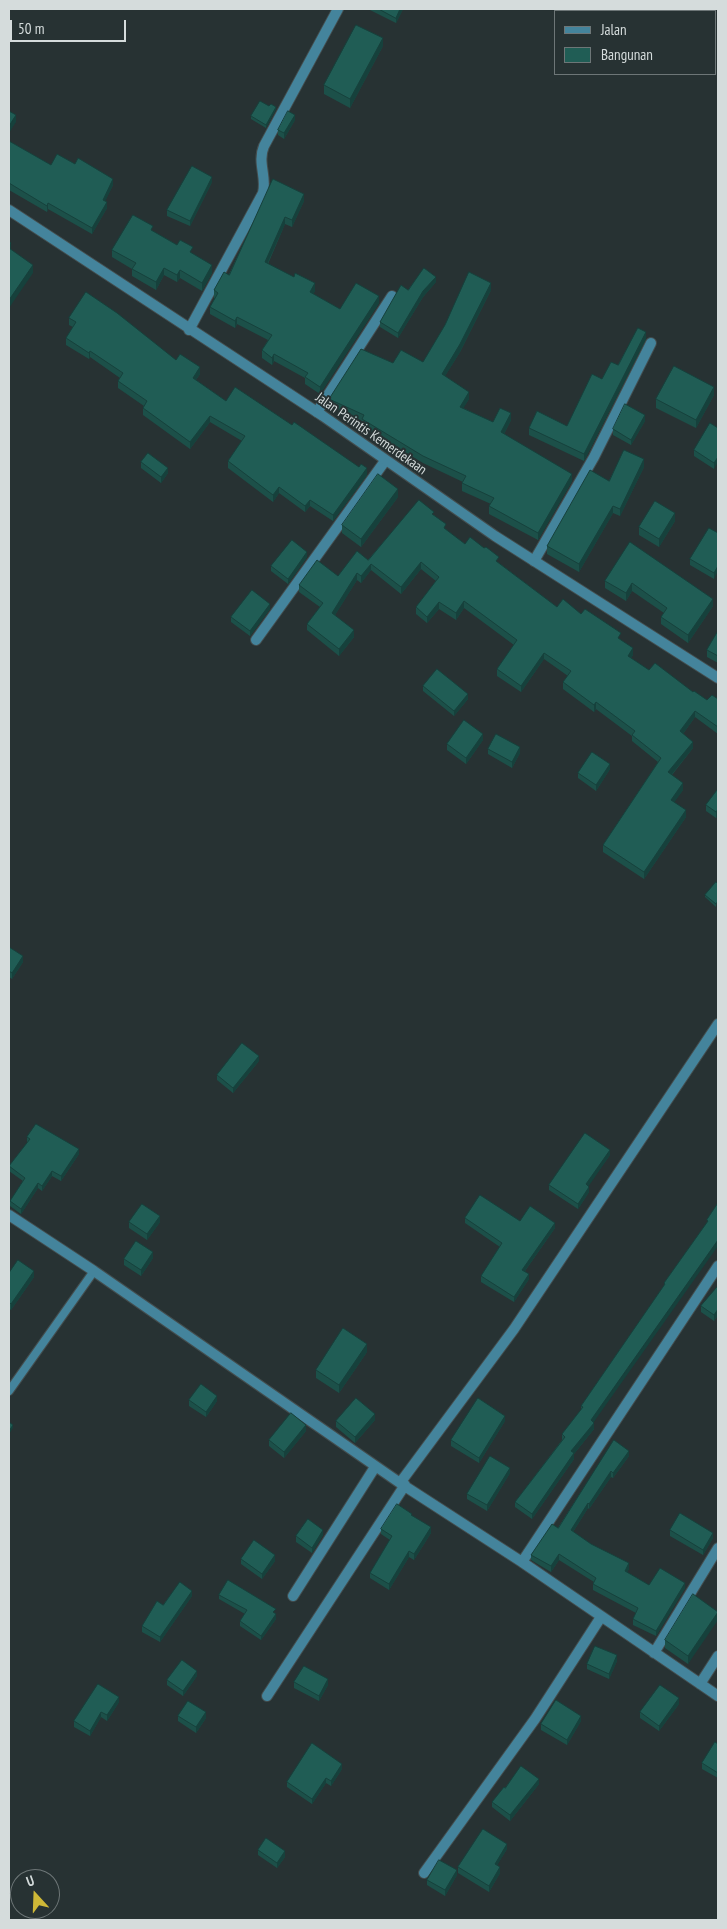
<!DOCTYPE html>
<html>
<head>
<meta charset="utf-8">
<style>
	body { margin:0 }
	#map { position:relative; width:727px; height:1929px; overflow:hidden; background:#273233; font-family:"PT Sans Narrow",sans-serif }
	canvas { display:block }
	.frame { position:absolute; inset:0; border:10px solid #d5dcdc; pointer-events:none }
	.legend { position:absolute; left:554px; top:10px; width:162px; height:65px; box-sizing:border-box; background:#273233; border:1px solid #6d7677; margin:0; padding:6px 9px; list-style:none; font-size:15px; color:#d5dcdc }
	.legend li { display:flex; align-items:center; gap:10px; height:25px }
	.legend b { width:25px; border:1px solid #6d7677 }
	.north { position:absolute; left:10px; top:1869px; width:50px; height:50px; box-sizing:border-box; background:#273233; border:1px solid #6d7677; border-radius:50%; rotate:340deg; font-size:14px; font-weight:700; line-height:20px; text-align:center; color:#d5dcdc }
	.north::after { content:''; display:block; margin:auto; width:18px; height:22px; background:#ceb837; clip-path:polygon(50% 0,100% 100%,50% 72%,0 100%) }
	.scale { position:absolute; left:10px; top:20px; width:116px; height:22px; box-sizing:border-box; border:2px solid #d5dcdc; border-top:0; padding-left:6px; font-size:15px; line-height:18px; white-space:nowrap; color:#d5dcdc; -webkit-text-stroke:4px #273233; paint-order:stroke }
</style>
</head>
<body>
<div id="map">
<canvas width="727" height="1929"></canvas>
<div class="frame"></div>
<ul class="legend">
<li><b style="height:6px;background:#44849c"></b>Jalan</li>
<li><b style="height:14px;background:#205d55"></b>Bangunan</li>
</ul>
<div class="north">U</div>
<div class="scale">50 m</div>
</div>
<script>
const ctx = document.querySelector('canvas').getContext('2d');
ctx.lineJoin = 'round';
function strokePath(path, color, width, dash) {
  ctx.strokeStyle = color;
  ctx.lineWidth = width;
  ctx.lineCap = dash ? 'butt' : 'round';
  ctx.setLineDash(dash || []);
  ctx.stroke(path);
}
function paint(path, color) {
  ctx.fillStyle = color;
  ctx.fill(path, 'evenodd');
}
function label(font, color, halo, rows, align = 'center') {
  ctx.font = font + ' "PT Sans Narrow",sans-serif';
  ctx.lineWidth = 4;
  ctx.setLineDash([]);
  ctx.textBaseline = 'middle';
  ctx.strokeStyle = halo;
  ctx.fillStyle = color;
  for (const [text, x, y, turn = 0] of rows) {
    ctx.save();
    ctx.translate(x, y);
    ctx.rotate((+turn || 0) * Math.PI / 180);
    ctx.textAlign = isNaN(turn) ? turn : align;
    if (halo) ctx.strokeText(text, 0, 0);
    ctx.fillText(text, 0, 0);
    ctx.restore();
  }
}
const service = new Path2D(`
	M9 1391 94 1271`);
const minor = new Path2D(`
	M189 330 263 193C267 177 257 162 264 146L338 9
	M317 412 392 296
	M534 561 594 457 651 343
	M256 640 385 461
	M9 1215 94 1271 400 1483 522 1562 718 1696
	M400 1483 514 1329 718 1024
	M522 1562 718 1266
	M293 1596 375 1467
	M654 1653 718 1548
	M700 1684 718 1656
	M267 1696 405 1485
	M424 1873 535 1719 601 1617`);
const tertiary = new Path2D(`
	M9 210 323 416 495 536 718 678`);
strokePath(service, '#434d4e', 10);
strokePath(minor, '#434d4e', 12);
strokePath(tertiary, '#434d4e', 12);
strokePath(service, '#44849c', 8);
strokePath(minor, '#44849c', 10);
strokePath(tertiary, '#44849c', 10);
paint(new Path2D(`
	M368 9H403L396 23Z
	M383 46 350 108 324 94V85Z
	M269 106 276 109 266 128 251 119V116Z
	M295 120 284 139 278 135V130Z
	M9 133 10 140V142L51 165 113 185 105 201 107 208 92 234 48 209 47 212 9 190Z
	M273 179 304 201 292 227 285 224 268 264 315 291 313 294 340 309 379 303 320 394 305 384V378L274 361 272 365 262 358V350L268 340 237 324 235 328 210 314V307L215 298H214V290L229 275Z
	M212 182 190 226 167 216V210Z
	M153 231 193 254 212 273 202 291 180 278 177 282 164 275 156 290 132 276V269L112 257V250Z
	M436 282 423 297 398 338 380 327V322L408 290Z
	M491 290 460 352 445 376 469 399 463 408 493 422 511 420 504 434 572 481 538 540 489 514V506L491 504 462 491V483L463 482 423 463 362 426V421L329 406V399L393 363 423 362Z
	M69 318 176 360 200 374 196 380 226 401 367 475 333 521 310 506 305 512 279 493 273 502 228 468V461L242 441 210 422 190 449 143 415V408L144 406 118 388V381L120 378 90 357 89 359 66 345V338L73 327 69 325Z
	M646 339 584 461 529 435V428L567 426 602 379 618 365Z
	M714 395 696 428 656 408V399Z
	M645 421 631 445 613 435V429Z
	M718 428 714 469 694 456V450Z
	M141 462 168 473 161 483 141 468Z
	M644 467 620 516 613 513 579 572 547 554V546L609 481Z
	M398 497 361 547 342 533V525Z
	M434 515 446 530 465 544 499 563 557 607 581 614 621 640 633 655 631 658 649 670 693 692 707 700 718 699V734L695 717 683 734 693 748 672 775 683 790 674 802 686 817 644 879 603 852V845L658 762 632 741V736L596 709 594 712 563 689V682L568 676 544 659 521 692 497 676V669L514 645 464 608 456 620 439 609 427 623 416 614V607L436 581 421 569 401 594 371 570 361 583 357 580 335 615 354 637 339 656 307 630V624L320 607 299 592V585L338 576 368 560Z
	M675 521 659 547 639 535V527Z
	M718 533 714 579 690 565V559Z
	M630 542 713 606 688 643 661 624V617L664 613 632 591 626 601 605 588V581Z
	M307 557 288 584 271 571V566Z
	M270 609 250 636 231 622V617Z
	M718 631V663L707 657V650Z
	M423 686 468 699 454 716 423 691Z
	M483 740 466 764 447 750V744Z
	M488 749 520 753 512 768 488 754Z
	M610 769 596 791 578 778V773Z
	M718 789V815L716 818 706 811V805Z
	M718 884 716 907 705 897V895Z
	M9 947 23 962 12 979 9 977Z
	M259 1061 233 1093 217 1080V1075Z
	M27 1137 79 1154 61 1181 52 1176 42 1191 38 1188 21 1214 10 1206V1201L23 1181 9 1171V1166L27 1143Z
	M610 1155 588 1186 589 1192 578 1209 549 1190V1185Z
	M718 1203 593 1423 594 1429 574 1454V1459L532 1519 515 1507V1502L562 1440V1434L581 1410V1406L664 1286V1283L707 1223V1220Z
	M465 1218 520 1221 555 1228 525 1271 529 1279 514 1302 481 1282V1276L500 1247 465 1223Z
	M129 1222H160L147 1240 129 1228Z
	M153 1258 141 1276 124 1265V1259Z
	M9 1273 34 1277 11 1310 9 1308Z
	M718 1286V1315L714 1321 701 1312V1306Z
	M367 1352 339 1393 316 1378V1370Z
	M189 1400 217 1401 206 1417 189 1406Z
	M375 1420 355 1443 336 1427V1421Z
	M505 1421 479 1463 451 1446V1440Z
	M306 1431 284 1458 269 1446V1440Z
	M614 1440 629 1456 613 1478 611 1477 589 1509 588 1508 573 1532 591 1544 629 1569 627 1572 649 1585 685 1588 656 1636 633 1625V1619L636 1613 593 1590V1584L594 1582 559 1560 551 1572 531 1560V1555L558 1528Z
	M510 1473 487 1511 467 1499V1494Z
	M412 1516 431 1533 414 1560 409 1557 389 1590 370 1578V1573L390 1540 381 1534V1529Z
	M670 1530 713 1538 703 1555 670 1536Z
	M323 1535 312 1553 296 1542V1536Z
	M241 1559 275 1561 262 1579 241 1564Z
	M219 1595 276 1614V1619L261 1640 240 1626V1621L245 1614 219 1599Z
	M192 1596 160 1642 142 1632V1626L163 1605Z
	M718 1612 688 1664 665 1648V1640Z
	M617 1661 609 1679 587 1669V1664Z
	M197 1676 183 1696 167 1685V1680Z
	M294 1682 328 1685 319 1701 294 1688Z
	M119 1702 107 1721 101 1717 90 1736 74 1727V1721Z
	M679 1704 659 1731 640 1718V1712Z
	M178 1716 206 1718 196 1733 178 1721Z
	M581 1721 567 1745 541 1730V1724Z
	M718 1744V1778L702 1769V1763Z
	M342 1769 331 1786 326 1783 312 1804 287 1787V1782Z
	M539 1784 510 1821 492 1807V1802L505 1788Z
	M507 1849 497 1865 500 1873 489 1892 458 1873V1867Z
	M258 1850 285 1857 277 1868 258 1855Z
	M457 1875 445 1896 427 1885V1880Z`), '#1c5049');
paint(new Path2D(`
	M400 9H403L396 23V18Z
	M383 38V46L350 108V99Z
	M276 107V109L266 128V125Z
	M16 115V122L9 133V126Z
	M295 115V120L284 139V133Z
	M10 134V140L9 143V137Z
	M212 177V182L190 226V221Z
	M113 179V185L103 206V200Z
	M304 194V201L292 227V220Z
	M107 202V208L92 234V228Z
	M48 203V209L47 212V206Z
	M285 217V224L265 269V262Z
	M11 243V250L9 255V247Z
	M33 265V273L9 308V300Z
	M212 265V273L202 291V283Z
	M164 268V275L156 290V282Z
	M180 270V278L177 282V275Z
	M436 277V282L423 297 398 338V333L423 291Z
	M315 283V291L310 300V292Z
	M491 283V290L460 352 442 381V374Z
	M379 296V303L320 394V387Z
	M237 317V324L235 328V321Z
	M646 332V339L584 461V454Z
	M90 351V357L89 359V353Z
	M274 354V361L272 365V358Z
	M200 367V374L193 384V378Z
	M714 387V395L696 428V420Z
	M469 392V399L460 414V407Z
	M511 413V420L501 440V432Z
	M645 415V421L631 445V440Z
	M210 416V422L190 449V442Z
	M718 457V462L714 469V463Z
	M644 459V467L620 516V509Z
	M168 468V473L161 483V477Z
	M367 468V475L333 521V515Z
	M572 474V481L538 540V533Z
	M279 487V493L273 502V495Z
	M398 489V497L361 547V539Z
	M310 500V506L305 512V506Z
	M613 506V513L579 572V564Z
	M675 513V521L659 547V539Z
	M307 552V557L288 584V579Z
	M421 562V569L401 594V587Z
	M371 564V570L361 583V576Z
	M718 566V571L714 579V573Z
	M357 573V580L332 620V613Z
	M632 583V591L626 601V593Z
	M713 599V606L688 643V635Z
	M464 601V608L456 620V613Z
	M439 602V609L427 623V617Z
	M270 604V609L250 636V631Z
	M354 630V637L339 656V649Z
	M633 648V655L628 663V656Z
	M544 653V659L521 692V686Z
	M468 694V699L454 716V711Z
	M596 702V709L594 712V705Z
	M695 711V717L680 738V731Z
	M483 734V740L466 764V758Z
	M693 742V748L668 779V772Z
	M520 747V753L512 768V762Z
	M610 764V769L596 791V785Z
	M683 783V790L671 807V800Z
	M718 809V815L716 818V812Z
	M686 810V817L644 879V872Z
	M23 956V962L12 979V973Z
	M259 1056V1061L233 1093V1088Z
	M79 1149V1154L61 1181V1176Z
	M610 1150V1155L586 1190V1184Z
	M52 1171V1176L42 1191V1186Z
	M38 1183V1188L21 1214V1209Z
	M589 1187V1192L578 1209V1204Z
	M160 1216V1222L147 1240V1234Z
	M555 1223V1228L522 1275V1270Z
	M718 1240V1246L591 1426V1420Z
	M153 1252V1258L141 1276V1270Z
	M34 1271V1277L11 1310V1304Z
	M529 1274V1279L514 1302V1297Z
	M718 1309V1315L714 1321V1315Z
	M367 1344V1352L339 1393V1385Z
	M217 1396V1401L206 1417V1412Z
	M375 1414V1420L355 1443V1437Z
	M505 1416V1421L479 1463V1458Z
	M594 1423V1429L574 1454V1459L532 1519V1514L571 1451Z
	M13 1425V1428L9 1434V1431Z
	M306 1425V1431L284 1458V1452Z
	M629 1451V1456L613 1478V1473Z
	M510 1468V1473L487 1511V1505Z
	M611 1471V1477L589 1509V1504Z
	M588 1503V1508L571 1535V1530Z
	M431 1527V1533L414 1560V1554Z
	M323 1530V1535L312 1553V1548Z
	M713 1533V1538L703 1555V1550Z
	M409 1551V1557L389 1590V1584Z
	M559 1554V1560L551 1572V1566Z
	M275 1555V1561L262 1579V1574Z
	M629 1563V1569L625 1576V1571Z
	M685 1583V1588L656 1636V1631Z
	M192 1591V1596L160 1642V1637Z
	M718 1612V1620L688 1664V1656Z
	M276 1614V1619L261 1640V1636Z
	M617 1655V1661L609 1679V1674Z
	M197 1671V1676L183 1696V1691Z
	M328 1679V1685L319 1701V1696Z
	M119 1697V1702L107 1721V1715Z
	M679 1698V1704L659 1731V1726Z
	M101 1712V1717L90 1736V1731Z
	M206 1712V1718L196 1733V1727Z
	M581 1716V1721L567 1745V1740Z
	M342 1764V1769L331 1786V1781Z
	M326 1778V1783L312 1804V1799Z
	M539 1779V1784L510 1821V1815Z
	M507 1844V1849L495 1869V1864Z
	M285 1851V1857L277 1868V1863Z
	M500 1867V1873L489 1892V1886Z
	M457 1870V1875L445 1896V1890Z`), '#16413c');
const building = new Path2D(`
	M379 9H400L396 18Z
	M356 25 383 38 350 99 324 85Z
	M260 101 269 106 271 104 276 107 266 125 251 116Z
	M9 111 16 115 9 126Z
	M288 111 295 115 284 133 278 130Z
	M9 141 51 165 57 154 75 164 78 158 113 179 103 200 107 202 92 228 48 203 47 206 9 183Z
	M192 166 212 177 190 221 167 210Z
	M273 179 304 194 292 220 285 217 265 262 294 277 295 273 315 283 310 292 340 309 356 283 379 296 320 387 305 377 308 373 274 354 272 358 262 350 272 335 237 317 235 321 210 307 218 293 214 290 224 272 229 275Z
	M133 215 153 226 151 230 177 245 180 240 193 247 190 252 212 265 202 283 180 270 177 275 164 268 156 282 132 269 136 263 112 250Z
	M9 241 11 243 9 247Z
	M9 248 33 265 9 300Z
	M424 268 436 277 423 291 398 333 380 322 401 285 408 290Z
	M469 272 491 283 460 344 442 374 469 392 460 407 493 422 500 408 511 413 501 432 572 474 538 533 489 506 494 498 462 483 466 476 423 456 362 419 364 415 329 399 361 349 393 363 401 350 423 362 445 325Z
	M86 292 117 313 176 360 180 354 200 367 193 378 226 401 235 387 292 425 294 422 359 467 361 464 367 468 333 515 310 500 305 506 279 487 273 495 228 461 245 436 210 416 190 442 143 408 147 401 118 381 123 373 90 351 89 353 66 338 76 322 69 318Z
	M638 328 646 332 584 454 529 428 537 411 567 426 592 374 602 379 611 362 618 365Z
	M674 366 714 387 696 420 656 399Z
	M625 404 645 415 631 440 613 429Z
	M710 423 718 428V457L714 463 694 450Z
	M624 450 644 459 620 509 613 506 579 564 547 546 590 470 609 481Z
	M148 453 168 468 161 477 141 462Z
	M378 474 398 489 361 539 342 525Z
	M419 500 434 512 432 514 446 524 444 528 465 544 470 537 484 548 486 547 499 557 496 561 557 607 563 599 581 614 585 609 621 633 618 638 633 648 628 656 649 670 655 663 693 692 694 691 707 700 712 695 718 699V727L695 711 680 731 693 742 668 772 683 783 671 800 686 810 644 872 603 845 661 758 632 735 635 731 596 702 594 705 563 682 571 671 544 653 521 686 497 669 517 640 464 601 456 613 439 602 427 617 416 607 439 577 421 562 401 587 371 564 361 576 357 573 332 613 354 630 339 649 307 624 323 603 299 585 317 560 338 576 357 551 368 560Z
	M655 501 675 513 659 539 639 527Z
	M709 528 718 533V566L714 573 690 559Z
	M292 540 307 552 288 579 271 566Z
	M630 542 713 599 688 635 661 617 667 608 632 583 626 593 605 581Z
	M252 590 270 604 250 631 231 617Z
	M718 631V656L707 650Z
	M437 669 468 694 454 711 423 686Z
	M464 720 483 734 466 758 447 744Z
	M496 734 520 747 512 762 488 749Z
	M592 752 610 764 596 785 578 773Z
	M718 789V809L716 812 706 805Z
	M716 882 718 884V901L716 904 705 895Z
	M9 947 23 956 12 973 9 971Z
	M242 1043 259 1056 233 1088 217 1075Z
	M36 1124 79 1149 61 1176 52 1171 42 1186 38 1183 21 1209 10 1201 25 1178 9 1166 30 1139 27 1137Z
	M585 1133 610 1150 586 1184 589 1187 578 1204 549 1185Z
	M480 1195 520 1221 530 1206 555 1223 522 1270 529 1274 514 1297 481 1276 502 1243 465 1218Z
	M718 1203V1240L591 1420 594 1423 571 1451 574 1453 532 1514 515 1502 565 1437 562 1434 583 1407 581 1406 665 1284 664 1283 708 1221 707 1220Z
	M142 1204 160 1216 147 1234 129 1222Z
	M136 1241 153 1252 141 1270 124 1259Z
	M18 1260 34 1271 11 1304 9 1302V1273Z
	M718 1286V1309L714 1315 701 1306Z
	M343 1328 367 1344 339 1385 316 1370Z
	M201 1384 217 1396 206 1412 189 1400Z
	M356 1398 375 1414 355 1437 336 1421Z
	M478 1398 505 1416 479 1458 451 1440Z
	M291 1413 306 1425 284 1452 269 1440Z
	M9 1422 13 1425 9 1431Z
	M614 1440 629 1451 613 1473 611 1471 589 1504 588 1503 571 1530 591 1544 629 1563 625 1571 649 1585 660 1568 685 1583 656 1631 633 1619 638 1608 593 1584 596 1578 559 1554 551 1566 531 1555 552 1524 558 1528Z
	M490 1456 510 1468 487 1505 467 1494Z
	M397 1504 412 1514 411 1515 431 1527 414 1554 409 1551 389 1584 370 1573 392 1536 381 1529Z
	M680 1513 713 1533 703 1550 670 1530Z
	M308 1519 323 1530 312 1548 296 1536Z
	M254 1540 275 1555 262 1574 241 1559Z
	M228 1580 276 1609 273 1612 276 1614 261 1636 240 1621 247 1610 219 1595Z
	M180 1582 192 1591 160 1637 142 1626 157 1601 163 1605Z
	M693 1594 718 1612 688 1656 665 1640Z
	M595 1646 617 1655 609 1674 587 1664Z
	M182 1660 197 1671 183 1691 167 1680Z
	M304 1666 328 1679 319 1696 294 1682Z
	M98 1684 119 1697 107 1715 101 1712 90 1731 74 1721Z
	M660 1685 679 1698 659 1726 640 1712Z
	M556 1700 581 1716 567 1740 541 1724Z
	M188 1701 206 1712 196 1727 178 1716Z
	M715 1742 718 1744V1773L702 1763Z
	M312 1743 342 1764 331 1781 326 1778 312 1799 287 1782Z
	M521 1766 539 1779 510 1815 492 1802 504 1787 505 1788Z
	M483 1829 507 1844 495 1864 500 1867 489 1886 458 1867Z
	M266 1838 285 1851 277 1863 258 1850Z
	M439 1860 457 1870 445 1890 427 1880Z`);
paint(building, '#205d55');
strokePath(building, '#16413c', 1);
label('14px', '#d5dcdc', '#273233', [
	["Jalan Perintis Kemerdekaan",371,434,35]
]);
</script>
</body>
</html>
